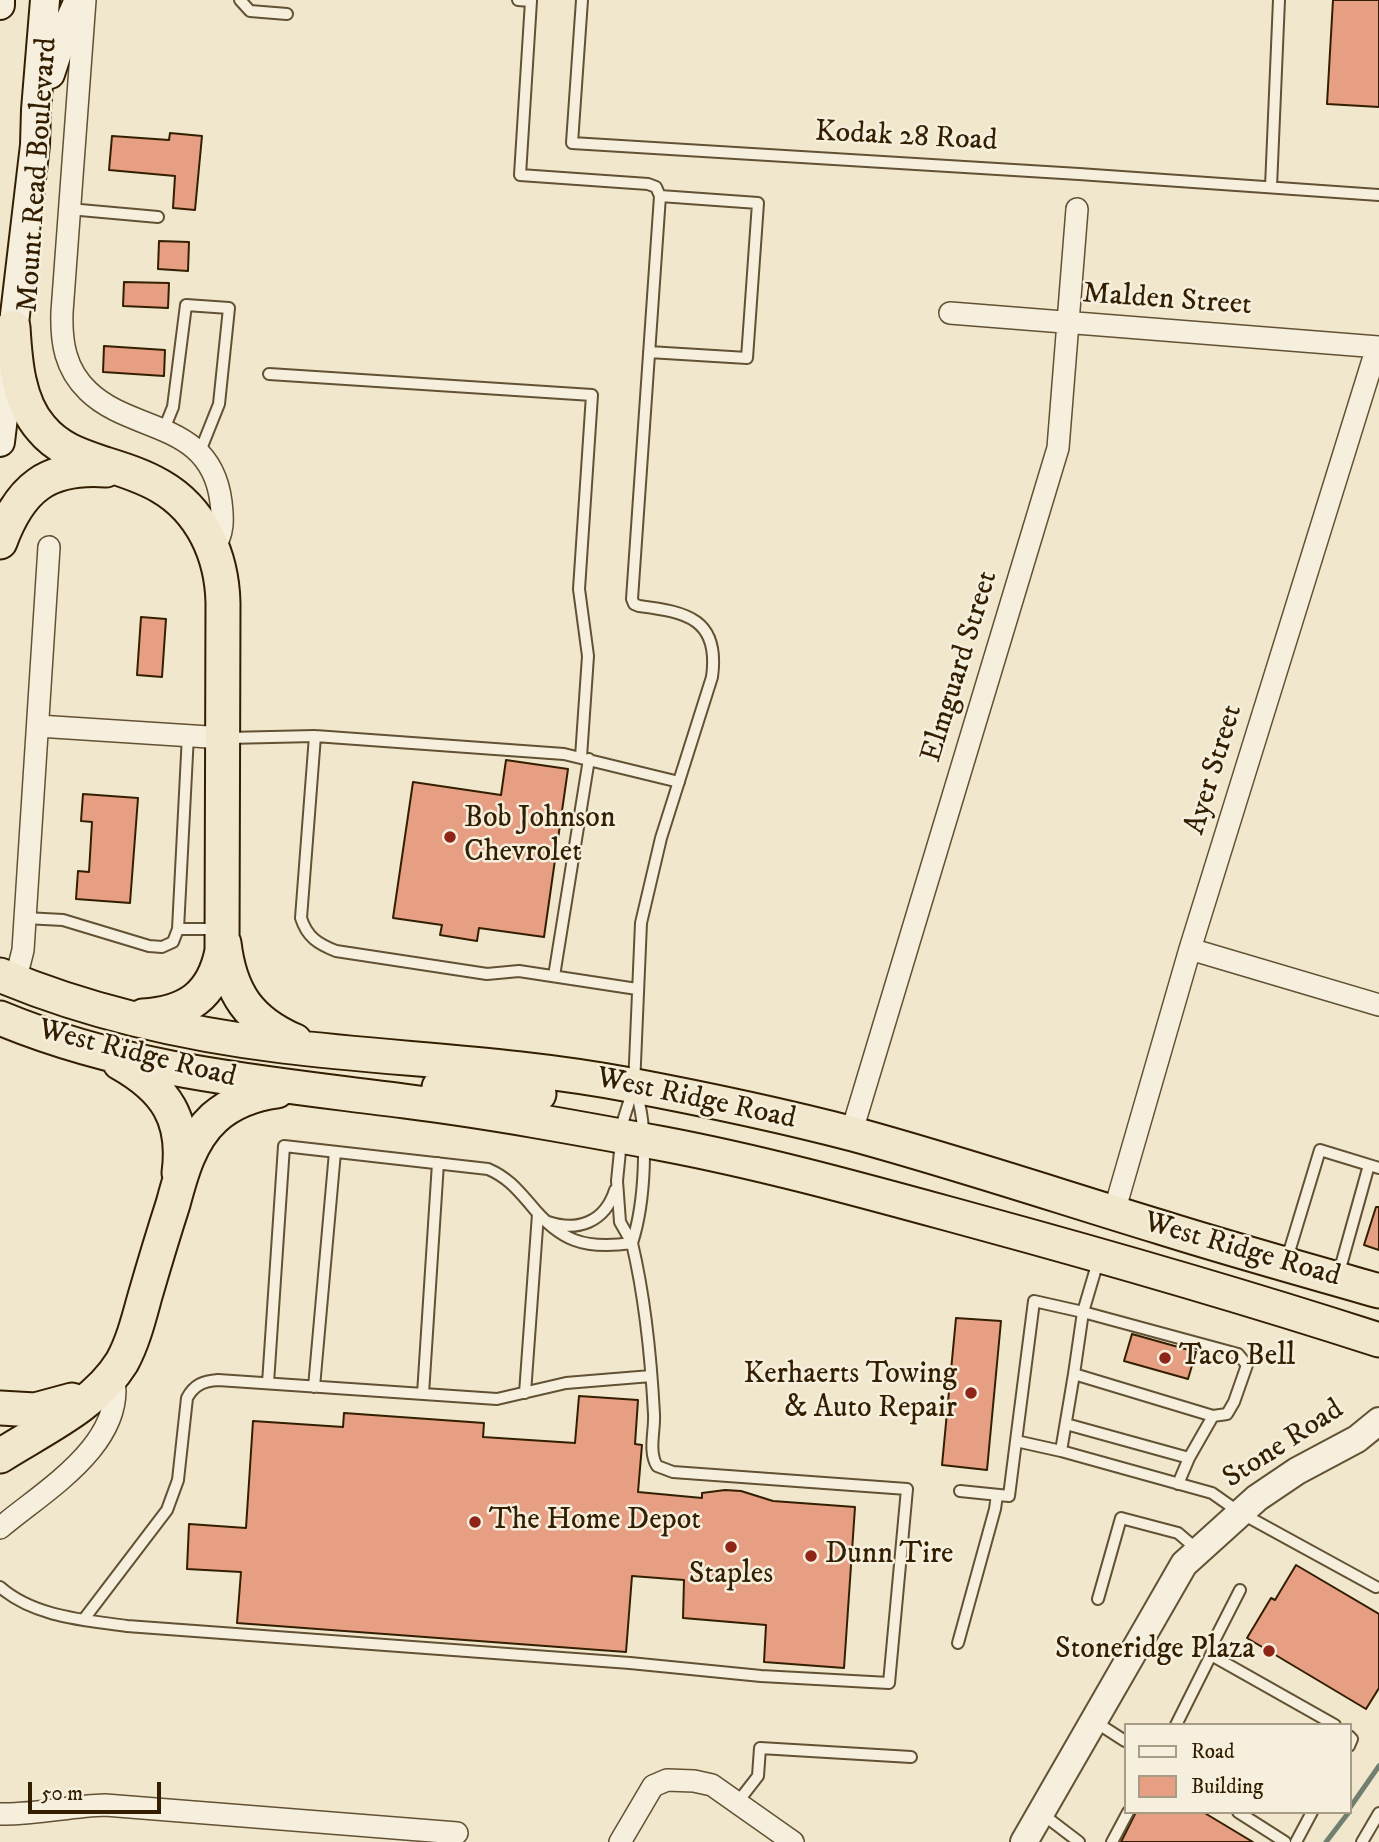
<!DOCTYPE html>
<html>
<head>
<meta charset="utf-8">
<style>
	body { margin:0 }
	#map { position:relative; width:1379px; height:1842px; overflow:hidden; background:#f1e7cc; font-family:"IM FELL DW Pica",serif }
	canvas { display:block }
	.legend { position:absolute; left:1124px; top:1723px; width:228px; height:91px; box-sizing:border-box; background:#f6efde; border:2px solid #a89c85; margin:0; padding:9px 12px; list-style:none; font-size:21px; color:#331f00 }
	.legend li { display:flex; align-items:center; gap:14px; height:35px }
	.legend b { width:35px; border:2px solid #a89c85 }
	.scale { position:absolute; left:28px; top:1782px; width:133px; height:32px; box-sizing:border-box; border:4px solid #331f00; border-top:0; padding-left:9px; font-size:21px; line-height:24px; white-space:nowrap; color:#331f00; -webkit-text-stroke:5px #f6efde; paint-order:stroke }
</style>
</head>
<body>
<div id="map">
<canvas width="1379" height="1842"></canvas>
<ul class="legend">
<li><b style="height:9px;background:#f6efde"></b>Road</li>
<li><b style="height:19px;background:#e69f82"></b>Building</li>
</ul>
<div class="scale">50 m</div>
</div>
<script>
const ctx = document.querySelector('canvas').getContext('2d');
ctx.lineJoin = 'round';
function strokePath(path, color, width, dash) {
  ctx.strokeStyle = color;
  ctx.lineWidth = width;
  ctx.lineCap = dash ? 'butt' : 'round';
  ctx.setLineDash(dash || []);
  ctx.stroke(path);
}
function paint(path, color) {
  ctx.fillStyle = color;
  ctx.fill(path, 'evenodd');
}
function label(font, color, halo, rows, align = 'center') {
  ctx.font = font + ' "IM FELL DW Pica",serif';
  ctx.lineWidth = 5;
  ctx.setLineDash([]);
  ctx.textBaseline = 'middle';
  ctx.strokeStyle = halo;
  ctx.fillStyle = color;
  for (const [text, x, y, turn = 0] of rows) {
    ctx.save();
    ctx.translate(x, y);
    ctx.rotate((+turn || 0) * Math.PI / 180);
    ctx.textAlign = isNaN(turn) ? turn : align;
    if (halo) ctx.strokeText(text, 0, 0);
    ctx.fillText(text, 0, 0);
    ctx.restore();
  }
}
strokePath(new Path2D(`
	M1349 1809 1379 1766
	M1326 1842 1349 1812`), '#717f70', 5);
const building = new Path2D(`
	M1333 0H1379V107L1327 104Z
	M170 133 202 136 195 210 173 208 175 176 109 170 112 136 169 140Z
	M159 241 189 242 188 271 158 269Z
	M124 282 169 283 168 308 123 306Z
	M104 346 165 350 164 376 103 372Z
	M141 617 166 619 162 677 137 675Z
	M506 760 568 769 544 937 479 928 477 941 440 935 442 925 393 918 413 782 501 795Z
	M83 794 138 798 130 903 76 899 78 871 89 872 92 822 81 821Z
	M1376 1207H1379V1250L1364 1245Z
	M956 1318 1001 1321 987 1470 942 1465Z
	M1132 1334 1196 1352 1188 1379 1124 1361Z
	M579 1396 638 1400 635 1444 642 1445 638 1492 702 1498V1493L725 1490 741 1491 773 1501 855 1507 844 1668 764 1662 766 1625 683 1618 684 1580 632 1576 626 1652 237 1623 241 1572 187 1569 189 1524 246 1528 253 1421 343 1427 344 1413 484 1423 483 1437 575 1443Z
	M1296 1565 1379 1614V1688L1366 1709 1247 1638 1271 1598 1275 1600Z
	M1136 1812H1203L1253 1842H1121Z`);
paint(building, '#e69f82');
strokePath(building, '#331f00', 2);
const service = new Path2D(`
	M240 0 250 11 287 14
	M518 0 531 1 520 175 648 184 656 187 660 196 632 599 634 604 639 606C687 612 720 619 712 677L661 838 641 923 634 1086 623 1121 617 1181 620 1222 632 1243
	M582 0 572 143 1079 174 1379 195
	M1271 187 1279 0
	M69 209 158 217
	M649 352 747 358 758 203 660 196
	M269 374 592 395 579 589 588 656 581 757
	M164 429 173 407 186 305 229 308 219 404 199 454
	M315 736 301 918C307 937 318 944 336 951L487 974 519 971 637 989
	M227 738 315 736 564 754 679 782
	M25 918 63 920 149 946 162 947 173 942 178 929 188 735
	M178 929H217
	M554 976 589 759
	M548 1222C578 1232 605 1222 615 1190
	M632 1243C645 1203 649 1131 636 1092
	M1099 1258 1083 1312 1034 1301 1016 1441 1061 1451 1212 1493 1239 1512 1376 1587
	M1286 1262 1320 1150 1379 1168
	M1338 1276 1369 1165
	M314 1387 335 1152
	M525 1393 538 1214
	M423 1394 438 1163
	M1066 1424 1189 1458
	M1061 1451 1074 1374
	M1178 1484 1189 1458 1213 1416 1074 1374 1083 1312 1238 1354 1247 1365 1234 1402 1227 1414 1213 1416
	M960 1491 1009 1496 1016 1441
	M0 1587C34 1617 85 1620 127 1626L630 1663 761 1676 889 1683 907 1489 673 1472 657 1466C648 1451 655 1431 654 1414 651 1357 645 1298 632 1243 584 1250 560 1241 530 1204 517 1189 507 1177 488 1169L284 1146 268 1383
	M1098 1599 1121 1518 1178 1533 1199 1551
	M84 1619 167 1510 178 1480 187 1398C194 1385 203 1381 218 1380L497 1399 566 1383 651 1376
	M958 1643 995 1509 997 1495
	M1211 1655 1214 1641 1240 1590
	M1094 1721 1125 1741
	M1176 1725 1211 1655 1335 1725
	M1349 1736 1352 1739 1349 1746
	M737 1803 758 1776 760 1748 911 1757
	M1238 1812 1285 1842
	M1041 1813 1079 1842
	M1112 1842 1128 1812
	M1296 1842 1312 1812
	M1362 1842 1379 1813`);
const minor = new Path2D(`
	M85 0 62 312C61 342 65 369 88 391 132 434 211 420 221 502 223 518 224 535 213 548
	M950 313 1379 347
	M38 726 224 738
	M1190 949 1379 1005
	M15 982 23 950 49 547
	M851 1134 1058 448 1077 209
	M1114 1212 1190 949 1377 347
	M0 1528C42 1492 129 1443 113 1374
	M0 1814C36 1815 70 1806 105 1805L457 1833
	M620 1842 653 1786 667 1780 694 1781 712 1785 793 1842`);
const tertiary = new Path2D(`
	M1024 1842 1184 1564 1257 1498 1297 1471 1357 1439 1379 1421`);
const secondary = new Path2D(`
	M0 5V0
	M50 74 61 41 79 0
	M0 442 35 145 36 110 45 0`);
const trunk = new Path2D(`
	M13 327C15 361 18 402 41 428 58 449 81 456 105 464 124 470 143 476 160 486 202 510 222 556 223 603L222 951C213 996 187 1013 143 1016
	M0 542C20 488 47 466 106 470
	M224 943C230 993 249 1021 295 1041
	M0 975C90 1013 186 1034 283 1046 399 1060 515 1063 630 1085 704 1099 780 1115 853 1134 956 1162 1058 1196 1160 1227 1233 1250 1306 1270 1379 1291
	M0 1018C129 1072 267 1083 404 1101 491 1112 578 1128 664 1144 769 1164 872 1193 975 1221 1111 1258 1246 1297 1379 1340
	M120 1063C166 1089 186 1119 179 1173
	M439 1087 504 1089 539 1094
	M0 1408 35 1410 72 1400
	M0 1456C42 1429 95 1406 122 1362 133 1342 139 1318 145 1296 154 1265 163 1235 173 1204 181 1174 190 1140 214 1118 232 1102 254 1094 277 1091`);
strokePath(service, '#625133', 14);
strokePath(minor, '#625133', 24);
strokePath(tertiary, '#625133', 30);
strokePath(secondary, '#331f00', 32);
strokePath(trunk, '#331f00', 37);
strokePath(service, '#f6efde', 10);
strokePath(minor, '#f6efde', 21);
strokePath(tertiary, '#f6efde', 26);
strokePath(secondary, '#f6efde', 28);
strokePath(trunk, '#f1e7cc', 33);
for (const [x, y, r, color] of [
	[450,837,7,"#8f2418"],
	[1165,1358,7,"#8f2418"],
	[971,1393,7,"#8f2418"],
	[475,1522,7,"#8f2418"],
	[731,1547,7,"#8f2418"],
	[811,1556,7,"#8f2418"],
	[1269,1651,7,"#8f2418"]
]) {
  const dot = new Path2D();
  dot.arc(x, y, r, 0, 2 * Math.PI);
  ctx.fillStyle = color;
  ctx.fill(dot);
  strokePath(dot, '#f6efde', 2.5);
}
label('30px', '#331f00', '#f6efde', [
	["Kodak 28 Road",906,138,3],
	["Mount Read Boulevard",39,175,-86],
	["Malden Street",1167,301,4],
	["Elmguard Street",961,667,-73],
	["Ayer Street",1215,770,-73],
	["West Ridge Road",137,1055,14],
	["West Ridge Road",696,1100,12],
	["West Ridge Road",1242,1251,16],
	["Stone Road",1284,1445,-33]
]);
label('30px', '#331f00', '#f6efde', [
	["Bob Johnson",464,820],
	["Chevrolet",464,854],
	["Taco Bell",1179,1358],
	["Kerhaerts Towing",957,1376,"right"],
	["& Auto Repair",957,1410,"right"],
	["The Home Depot",489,1522],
	["Dunn Tire",825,1556],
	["Staples",731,1576,"center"],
	["Stoneridge Plaza",1255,1651,"right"]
], 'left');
</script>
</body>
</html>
